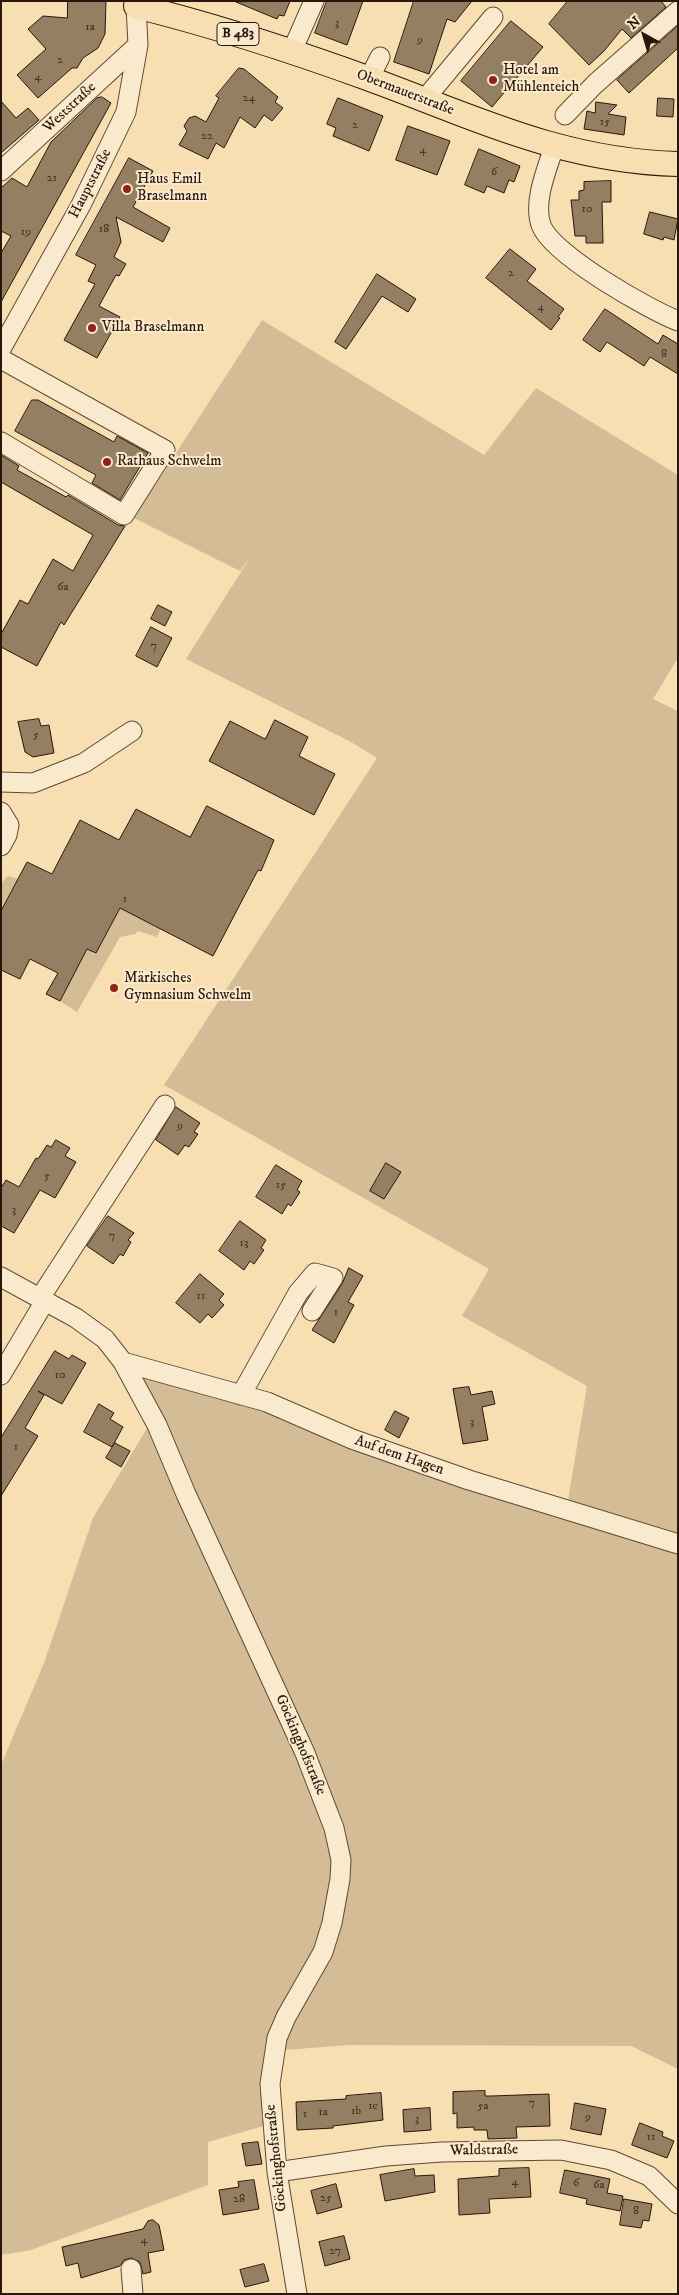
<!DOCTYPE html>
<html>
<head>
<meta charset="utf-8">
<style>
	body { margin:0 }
	#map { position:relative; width:679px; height:2295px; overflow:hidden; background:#f7dfb2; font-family:"IM FELL DW Pica",serif }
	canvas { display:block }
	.frame { position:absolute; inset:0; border:2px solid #28170b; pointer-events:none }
	.north { position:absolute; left:619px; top:10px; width:50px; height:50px; -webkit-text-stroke:4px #faeacd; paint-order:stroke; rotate:321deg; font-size:14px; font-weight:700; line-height:20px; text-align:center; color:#28170b }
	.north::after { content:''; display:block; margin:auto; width:18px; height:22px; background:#28170b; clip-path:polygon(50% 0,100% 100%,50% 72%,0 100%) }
</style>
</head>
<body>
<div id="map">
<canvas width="679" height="2295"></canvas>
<div class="frame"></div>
<div class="north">N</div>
</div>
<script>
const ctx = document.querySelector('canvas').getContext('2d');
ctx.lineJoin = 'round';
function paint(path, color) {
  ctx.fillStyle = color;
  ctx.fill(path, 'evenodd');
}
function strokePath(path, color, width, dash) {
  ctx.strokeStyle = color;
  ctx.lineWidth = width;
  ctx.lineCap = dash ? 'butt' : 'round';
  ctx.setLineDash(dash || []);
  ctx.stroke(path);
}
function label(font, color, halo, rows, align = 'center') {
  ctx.font = font + ' "IM FELL DW Pica",serif';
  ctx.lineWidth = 4;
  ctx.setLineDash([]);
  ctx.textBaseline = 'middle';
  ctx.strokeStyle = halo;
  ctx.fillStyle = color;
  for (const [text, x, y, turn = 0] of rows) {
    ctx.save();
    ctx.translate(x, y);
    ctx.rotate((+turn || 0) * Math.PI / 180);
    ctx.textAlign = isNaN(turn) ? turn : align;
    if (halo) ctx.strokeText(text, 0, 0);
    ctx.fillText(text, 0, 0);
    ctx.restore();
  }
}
paint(new Path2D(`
	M262 320 484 455 536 388 678 475V658L653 699 678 711V2069L631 2046 348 2045 285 2050 278 2087 281 2121 208 2142V2185L31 2250 1 2255V1765L44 1663 93 1518 152 1420 131 1363 436 1466 567 1506 587 1386 462 1316 489 1269 164 1085 377 758 351 742 186 659 251 556 240 571 134 518Z
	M8 876 18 879 1 911V883Z
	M120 908 161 928 157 937 138 931 135 934 120 937 77 1012 60 1001 85 948 96 953Z`), '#d4bd96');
const building = new Path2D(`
	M68 1H106L105 34 98 48 83 58 77 68H72L38 98 17 75 46 49 28 29 43 16 67 18Z
	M290 1 284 16 279 15 277 19 236 2Z
	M327 1H363L347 45 315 33Z
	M414 1H472L455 22 447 19 429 74 394 62Z
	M568 1H661L666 7 631 38 622 29 604 51 589 65 549 24Z
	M511 21 543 47 492 107 461 81Z
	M678 26V48L629 93 617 80Z
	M239 68 244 69 278 97 275 102 283 108 272 121 264 115 255 128 240 117 224 148 216 143 208 159 179 145 187 131 184 126 189 118 195 116 206 122 219 98 216 96Z
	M102 97 111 103 1 302V253L11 236 1 231V188L12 178 27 187 51 142 97 98Z
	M338 98 383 116 369 151 333 136 336 128 327 124Z
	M658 98 674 99 673 117 657 116Z
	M1 101 16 118 28 108 39 120 1 153Z
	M596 102 617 105 608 114 626 117 624 135 584 129 587 111 595 113Z
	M408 126 450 141 437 175 396 160Z
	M479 149 520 166 514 182 509 180 504 193 487 186 484 193 465 185Z
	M129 158 153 171 133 207 170 228 163 242 116 217 121 242 114 257 126 264 119 276 116 275 99 306 120 317 97 358 64 340 95 284 88 281 96 265 76 255Z
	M611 181V202H602L603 243H586V236H575L571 200H579V191L584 190V182Z
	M650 212 678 219 674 240 664 237 663 240 644 234Z
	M510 249 536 269 527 281 564 309 558 317 560 318 551 330 486 278Z
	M377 274 416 299 408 312 382 296 346 349 335 342Z
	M605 309 658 344 663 335 678 344V374L650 357 644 366 607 342 600 352 583 340Z
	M32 400H38L114 442 117 436 148 453 120 500 92 483 96 475 15 431Z
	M1 455 19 466 17 470 66 497 68 495 118 525 125 526 64 625 61 622 37 666 1 647V634L20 600 28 604 53 559 73 571 93 535 1 482Z
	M158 605 172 612 165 626 151 619Z
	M151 627 172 638 157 667 136 656Z
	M39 719 41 726 49 725 54 753 33 757 25 752 18 722Z
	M275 720 308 737 299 756 335 774 314 815 209 761 230 721 265 739Z
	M207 806 274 840 261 871 258 870 213 956 120 908 96 953 87 949 60 1001 46 994 58 973 30 959 20 979 1 970V911L27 862 52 874 80 820 119 840 136 809 190 837Z
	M176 1107 200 1123 194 1132 198 1134 189 1147 185 1145 178 1155 156 1140Z
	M56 1140 70 1148 65 1156 76 1162 55 1198 40 1190 14 1233 1 1226V1188L6 1180 19 1187 36 1158 38 1159 47 1145 51 1147Z
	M386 1163 401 1172 384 1199 370 1191Z
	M276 1165 302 1181 297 1190 300 1192 291 1206 288 1204 282 1214 256 1197Z
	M108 1216 134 1233 128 1240 131 1242 123 1256 120 1254 113 1264 87 1246Z
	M240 1221 266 1240 261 1248 264 1250 254 1264 250 1261 244 1270 219 1251Z
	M349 1268 363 1276 348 1302 354 1305 334 1343 312 1330 342 1284Z
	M200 1274 224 1294 219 1300 224 1305 212 1318 208 1314 200 1323 176 1303Z
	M55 1351 69 1359 72 1355 86 1363 62 1404 38 1391 44 1395 25 1428 38 1436 1 1496V1438Z
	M469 1387 471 1395 492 1391 495 1404 482 1407 488 1440 463 1444 453 1389Z
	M99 1404 114 1413 110 1419 123 1427 112 1447 84 1432Z
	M395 1411 409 1418 399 1438 385 1430Z
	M115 1443 130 1451 121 1467 106 1458Z
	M485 2091V2096H491L549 2094 550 2126 516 2127 517 2138 488 2139 487 2130H474V2127L457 2128V2113L453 2114V2092Z
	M381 2093 383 2120 333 2126V2128L297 2130 296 2102 346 2099V2096Z
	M575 2103 606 2109 601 2135 571 2129Z
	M430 2108 431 2130 404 2132 403 2110Z
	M640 2123 663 2132 662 2136 674 2141 667 2158 632 2145Z
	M258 2142 262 2164 246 2166 242 2144Z
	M529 2168 531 2197 489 2199 490 2213 459 2215 458 2179 499 2176V2169Z
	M414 2169 415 2176 434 2175 435 2192 385 2201 380 2175Z
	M565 2170 610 2179 607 2193 623 2196 620 2211 586 2204 587 2199 560 2193Z
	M254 2180 259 2209 223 2215 219 2190 239 2187 238 2182Z
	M336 2184 342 2207 317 2214 311 2191Z
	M624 2199 652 2204 649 2221 643 2220 641 2228 620 2225Z
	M153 2220 159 2225 164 2250 148 2253 151 2272 143 2274 140 2262 131 2258 124 2260 120 2266 81 2278 78 2263 66 2266 62 2247 143 2229 148 2221Z
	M344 2236 350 2259 325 2266 319 2242Z
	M264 2264 269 2281 245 2287 240 2270Z`);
paint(building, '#947f62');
strokePath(building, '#28170b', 1);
const minor = new Path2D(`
	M292 51 314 1
	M369 79 380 57
	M424 100 493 17
	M565 115 595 84 678 11
	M554 147C547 169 533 201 541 225 552 255 648 309 678 321
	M1 171 138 45
	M1 349 81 205 126 112 138 45 136 6
	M1 359 165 450 124 515 1 442
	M1 782 33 783 84 763 132 731
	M1 812 9 825 7 835 1 846
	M1 1277 76 1318 105 1339 123 1362 157 1425 186 1494 305 1753 334 1828 341 1860 340 1879 332 1923 323 1952 286 2017 277 2038 270 2084 277 2172 297 2294
	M40 1298 165 1105
	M123 1362 267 1402 352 1439 469 1480 678 1544
	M1 1375 45 1301
	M241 1395 298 1293 315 1273 333 1278 312 1311
	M277 2172 386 2156 442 2152 561 2150 611 2160 649 2176 678 2204
	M131 2269 133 2294`);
const major = new Path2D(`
	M137 1 136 6C216 26 293 51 370 79 476 118 562 161 678 164`);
strokePath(minor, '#5c4935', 21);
strokePath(major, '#28170b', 26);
strokePath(minor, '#faeacd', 19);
strokePath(major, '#f7dfb2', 24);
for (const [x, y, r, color] of [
	[493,80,5,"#8f2418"],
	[127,189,5,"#8f2418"],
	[92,328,5,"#8f2418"],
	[107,462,5,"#8f2418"],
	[114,988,5,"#8f2418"]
]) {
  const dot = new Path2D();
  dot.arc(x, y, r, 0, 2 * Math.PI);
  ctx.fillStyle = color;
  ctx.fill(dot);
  strokePath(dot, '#faeacd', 2);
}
label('12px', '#433121', null, [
	["3",337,24],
	["1a",90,28],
	["9",420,41],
	["2",60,61],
	["4",38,78],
	["24",249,99],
	["15",605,123],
	["2",355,126],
	["22",207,137],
	["4",423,151],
	["6",494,173],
	["21",52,179],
	["10",587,210],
	["18",104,230],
	["19",26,233],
	["2",511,274],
	["4",541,308],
	["8",664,355],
	["6a",63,588],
	["7",154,647],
	["5",36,736],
	["1",125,900],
	["9",180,1127],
	["5",47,1177],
	["15",281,1186],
	["3",14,1211],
	["7",112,1237],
	["13",244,1244],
	["11",201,1297],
	["1",336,1313],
	["10",60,1376],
	["3",472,1423],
	["1",16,1448],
	["7",532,2104],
	["1c",373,2107],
	["5a",483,2107],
	["1b",356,2112],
	["1a",323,2113],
	["1",305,2115],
	["9",588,2118],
	["3",417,2120],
	["11",651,2138],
	["4",515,2183],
	["6",576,2184],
	["6a",599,2186],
	["25",326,2199],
	["28",239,2200],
	["8",636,2212],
	["4",144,2241],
	["27",335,2252]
]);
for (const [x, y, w] of [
	[238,34,42]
]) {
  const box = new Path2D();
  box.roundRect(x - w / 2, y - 11.5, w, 23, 4);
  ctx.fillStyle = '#faeacd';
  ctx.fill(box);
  strokePath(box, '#28170b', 1);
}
label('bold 14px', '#28170b', null, [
	["B 483",238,34]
]);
label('15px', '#28170b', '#faeacd', [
	["Hotel am",503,71],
	["Mühlenteich",503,88],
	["Haus Emil",137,180],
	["Braselmann",137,197],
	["Villa Braselmann",102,328],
	["Rathaus Schwelm",117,462],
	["Märkisches",124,979],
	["Gymnasium Schwelm",124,996]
], 'left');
label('15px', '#28170b', '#faeacd', [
	["Obermauerstraße",405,93,21],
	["Weststraße",70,108,-43],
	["Hauptstraße",91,184,-63],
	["Auf dem Hagen",399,1456,19],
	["Göckinghofstraße",300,1745,67],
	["Waldstraße",484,2151,-1],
	["Göckinghofstraße",277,2158,-96]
]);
</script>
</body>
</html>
